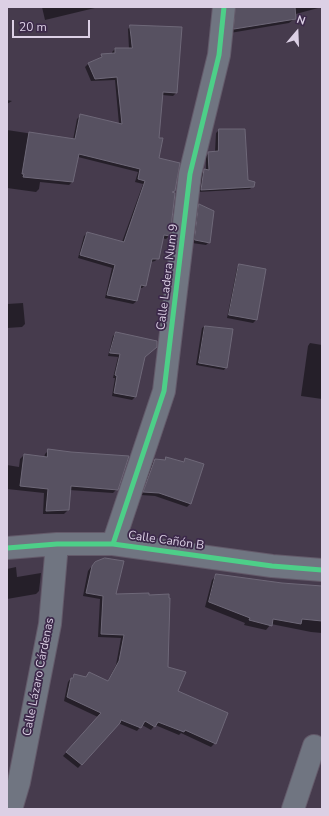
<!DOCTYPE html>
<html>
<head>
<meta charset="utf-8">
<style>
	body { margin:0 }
	#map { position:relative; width:329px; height:816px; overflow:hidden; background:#463b4d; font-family:"Nunito Sans",sans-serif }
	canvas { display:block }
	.frame { position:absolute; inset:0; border:8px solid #dcd0e5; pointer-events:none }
	.north { position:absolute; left:277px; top:12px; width:40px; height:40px; -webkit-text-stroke:3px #3c294a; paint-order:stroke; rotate:19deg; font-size:11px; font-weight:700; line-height:16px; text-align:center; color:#dcd0e5 }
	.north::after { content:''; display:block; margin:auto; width:14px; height:18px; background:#dcd0e5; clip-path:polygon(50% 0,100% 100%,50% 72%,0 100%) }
	.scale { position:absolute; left:12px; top:20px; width:78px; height:18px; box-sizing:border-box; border:2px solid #dcd0e5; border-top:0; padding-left:5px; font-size:12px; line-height:14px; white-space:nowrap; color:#dcd0e5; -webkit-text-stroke:3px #3c294a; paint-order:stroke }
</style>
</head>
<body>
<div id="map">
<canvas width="329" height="816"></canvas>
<div class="frame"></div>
<div class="north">N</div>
<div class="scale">20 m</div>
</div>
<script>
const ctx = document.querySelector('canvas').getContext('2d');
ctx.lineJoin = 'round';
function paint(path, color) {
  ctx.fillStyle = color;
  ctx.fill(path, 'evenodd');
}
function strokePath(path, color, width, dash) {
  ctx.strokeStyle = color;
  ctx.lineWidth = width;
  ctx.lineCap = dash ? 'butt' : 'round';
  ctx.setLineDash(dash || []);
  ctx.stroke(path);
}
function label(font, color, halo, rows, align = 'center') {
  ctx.font = font + ' "Nunito Sans",sans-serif';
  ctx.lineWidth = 3.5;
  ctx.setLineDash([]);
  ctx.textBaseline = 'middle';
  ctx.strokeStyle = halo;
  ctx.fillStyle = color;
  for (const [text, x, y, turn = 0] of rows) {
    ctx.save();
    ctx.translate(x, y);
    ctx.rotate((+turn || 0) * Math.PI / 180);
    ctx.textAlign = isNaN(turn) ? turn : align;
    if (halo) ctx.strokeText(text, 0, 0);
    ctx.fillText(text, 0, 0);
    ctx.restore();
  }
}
paint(new Path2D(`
	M42 7H99L45 20Z
	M231 7H322L292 15 294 19 289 23 230 33Z
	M131 26 176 93 173 96 162 95 158 139V159L174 191 172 193 174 194 169 236 166 239 162 238 158 258 155 261 151 262 145 285 142 288H140L137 301 133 304 105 298 112 268 78 258 84 236 87 233 122 242 143 184 135 182 138 172 78 157 72 182 69 185 40 182 39 189 36 192 7 188V130L73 140 77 119 80 116 119 124 115 80 91 81 85 67 88 64 99 59 102 55 112 54V52L115 49H129L128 29Z
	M7 100 12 101 7 104Z
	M219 130 247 181 253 186 250 189 198 192 202 173 204 170 206 171V156L209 153 215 152 216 133Z
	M199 206 209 242 206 245 192 243 196 208Z
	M240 265 256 320 253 323 227 318 237 268Z
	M23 303 25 324 22 327 7 328V304Z
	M205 326 232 329 226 367 224 370 196 365 202 328Z
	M116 333 143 357 135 397 132 400 112 396 115 378H113L118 357 108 356 113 336Z
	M310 343 322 345V399L301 396 308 346Z
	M49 450 117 489 113 493 69 490 68 510 64 514H43L44 493 7 489V465L19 467 20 459 24 455 44 458 45 454Z
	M166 458 182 463 186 459 203 464 190 504 187 507 155 496 141 495 152 463 155 460 164 461Z
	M95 562 115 595 167 668 177 691 215 743 211 747 181 733 179 735 155 725 151 730 142 725 137 731 118 723 78 768 63 756 98 717 64 701 68 682 74 675 85 678 89 673 107 682 116 665 121 638 98 637 100 599 83 596 88 571Z
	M16 567 17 577 41 573 39 591 36 594 7 599V569Z
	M217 575 322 588V633L311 632 271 624 266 630 244 625 245 623 205 607 212 580Z`), '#0007');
const building = new Path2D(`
	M236 7H295L296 19 234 29Z
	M130 25 182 27 177 93 163 92 159 138H163L159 158 180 163 175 191 172 192 175 193 170 236 164 235 159 259H152L146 286 141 285 137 301 107 295 115 265 80 255 87 232 124 242 145 181 138 179 140 169 79 154 73 182 23 177 24 174H22L29 132 75 139 80 114 122 124 117 77 95 79 88 63 102 57 101 54 115 53V48H132Z
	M219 129H245L248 180 255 182 254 187 201 190 204 169 209 170 208 152 218 151Z
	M199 204 214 211 210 243 195 240Z
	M239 264 266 269 257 320 229 315Z
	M205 326 233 329 227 368 199 363Z
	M116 332 157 341V347L145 357 136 397 114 393 117 376 115 375 120 354 110 353Z
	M48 449 71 452 129 456 118 490 71 486 69 510 46 511 48 489 20 486 24 454 47 457Z
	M166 457 184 462 185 458 204 464 191 504 159 493 143 492 155 459 165 460Z
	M105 558 124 561 116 594 149 593V595L169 594V598H170L168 667 186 672 178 691 228 713 216 744 185 730 184 732 158 722 155 727 145 721 141 728 121 720 120 723 82 765 66 752 101 713 67 697 71 678H73L74 674 86 677 89 672 108 681 119 661 124 635 101 634 103 596 86 593 92 566 95 562Z
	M216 574 282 583 322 586V621L302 619 301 624 273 619 272 626 249 620 250 618 209 602Z`);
paint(building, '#575161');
strokePath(building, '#6e6878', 1);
const minor = new Path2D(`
	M113 544 164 391 190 174 219 55 224 7
	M7 548 57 544H113L272 566 322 570
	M11 809 19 782 50 624 57 544
	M293 809 314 746`);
strokePath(minor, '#635a6a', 24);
strokePath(minor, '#707581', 22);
strokePath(new Path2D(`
	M113 544 164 391 190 174 219 55 224 7
	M7 548 57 544H113L272 566 322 570`), '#4dcf88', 5);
label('12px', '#dcd0e5', '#3c294a', [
	["Calle Ladera Num 9",168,277,-83],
	["Calle Cañón B",166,541,8],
	["Calle Lázaro Cárdenas",39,677,-79]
]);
</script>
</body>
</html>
